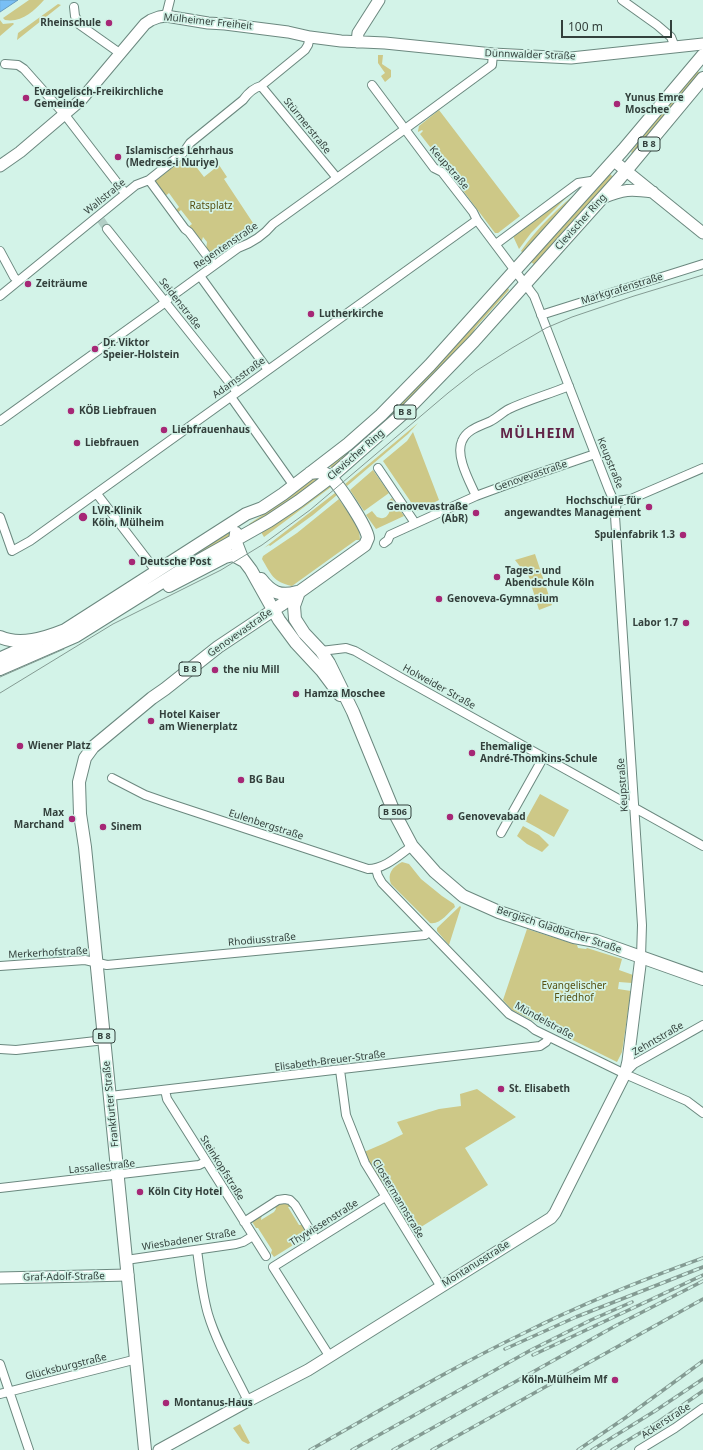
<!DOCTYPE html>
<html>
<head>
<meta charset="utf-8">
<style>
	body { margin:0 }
	#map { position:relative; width:703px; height:1450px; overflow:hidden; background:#d3f3e8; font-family:"Noto Sans",sans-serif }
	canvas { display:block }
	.scale { position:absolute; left:561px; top:20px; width:111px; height:18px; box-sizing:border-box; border:2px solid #33403c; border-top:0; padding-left:5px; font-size:12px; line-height:14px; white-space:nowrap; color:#33403c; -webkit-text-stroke:3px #d3f3e8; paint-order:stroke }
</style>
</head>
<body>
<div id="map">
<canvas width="703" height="1450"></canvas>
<div class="scale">100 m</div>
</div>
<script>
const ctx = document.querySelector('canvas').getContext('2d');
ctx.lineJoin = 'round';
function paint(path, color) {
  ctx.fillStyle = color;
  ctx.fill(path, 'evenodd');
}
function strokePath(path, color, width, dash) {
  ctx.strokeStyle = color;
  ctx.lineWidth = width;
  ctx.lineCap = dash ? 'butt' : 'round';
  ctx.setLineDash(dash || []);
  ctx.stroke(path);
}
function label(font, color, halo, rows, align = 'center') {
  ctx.font = font + ' "Noto Sans",sans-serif';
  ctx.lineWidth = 3.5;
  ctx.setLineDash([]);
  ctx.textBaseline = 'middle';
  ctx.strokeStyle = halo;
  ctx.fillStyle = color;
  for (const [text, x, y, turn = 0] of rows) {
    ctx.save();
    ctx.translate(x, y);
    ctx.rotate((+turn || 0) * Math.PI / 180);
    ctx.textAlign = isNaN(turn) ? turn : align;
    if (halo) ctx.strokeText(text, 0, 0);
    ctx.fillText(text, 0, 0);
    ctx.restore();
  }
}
paint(new Path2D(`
	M29 0H44C33 12 21 23 5 20L3 18Z
	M58 4 61 5 17 40 18 33Z
	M0 20 3 24 13 23 14 24 0 36Z
	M378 55H383L382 64 391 70V77L385 82 381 76 385 73 378 63Z
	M695 69 700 73 633 154 631 152Z
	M439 110 520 216 498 233H495L443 164 444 162 441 161 420 134 423 131 422 130 418 132V131L419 126Z
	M185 158 191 160 204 177 219 165 227 177 224 179 257 229 244 238 242 237 214 260 206 250 207 242 203 237 201 243 187 228 192 224 181 210 177 213 175 211 179 207 169 193 164 197 154 184 155 178 158 176 159 178 168 171 167 169 169 167 171 169Z
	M609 173 613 177 535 265 531 262Z
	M581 185 566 198 531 233 519 249 513 236 515 234Z
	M581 189 524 254 521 251C537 228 559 207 581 189Z
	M507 286 509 290 476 327 467 342 405 405 332 469 329 465 368 434 407 398Z
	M418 423 408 434 347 486 345 484Z
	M413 432 439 500 417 511 383 461 407 441Z
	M373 470 389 493 364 511 350 490Z
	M316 478 318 481 292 500 250 527 249 524 290 497 311 479Z
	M330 485 331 487 264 537 261 532Z
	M335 493 337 495 313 515 270 546 269 545 264 548Z
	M392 498 404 516 376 529 366 515 372 511 377 517C384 520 388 517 390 510L387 502Z
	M339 499 359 529 360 540H356L292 586C273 582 271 574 262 559L263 556 297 533Z
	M232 529 230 536 78 627Z
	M535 554 552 605 539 610 526 568 522 569 515 560Z
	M540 794 569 810 554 837 525 821Z
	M523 826 539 835 549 845 542 852 527 844 517 836Z
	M402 862 409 864 421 879 442 896 454 904 455 907C448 913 440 925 430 923L391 884C387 874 392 867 402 862Z
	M460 906 461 907 449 945 437 931V928Z
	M527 929 577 945 578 948 586 949 587 948 622 959 619 970 633 975 632 983 619 982 618 989 631 991 622 1052 617 1062 512 1010 503 1000Z
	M477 1089 516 1117 465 1148 488 1185 413 1232 369 1165 364 1152 385 1143 403 1134 397 1122 439 1109 461 1106 460 1094Z
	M279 1202 288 1203 293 1206 288 1207 299 1225H305L310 1235 309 1237H306L274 1257 271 1253 272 1250 258 1228H256L251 1220 262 1212 261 1220 274 1212 276 1209 274 1204Z
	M240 1424 250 1443 248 1444 242 1441 233 1428Z`), '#cdc887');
const water = new Path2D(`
	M0 0H18L0 12Z`);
paint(water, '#79bff5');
strokePath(water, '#6499be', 1);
strokePath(new Path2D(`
	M101 220 107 229`), '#b3cfc6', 8, [8, 4]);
const street = new Path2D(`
	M622 0 657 25 671 37 675 47
	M74 7 75 16 80 25 121 54
	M166 16 170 0
	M5 64 18 65 24 69 65 115 125 193
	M372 85 434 168 442 172 473 212 477 220 534 296 609 490 613 499 617 501
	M261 86 337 178
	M149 180 185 229 189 232 214 265
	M107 229 237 392
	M496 244 578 183 597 180
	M0 251 14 277 18 281
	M200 276 268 370
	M0 296 136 185 149 180 183 153 190 143 243 100C248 93 253 88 261 86L305 50 308 45 310 37
	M541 315 703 264
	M231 397 294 486
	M0 421 163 304 168 299 238 248C252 243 264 235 273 224L405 129 492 65 493 54
	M378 468 415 523
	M97 494 156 571
	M476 496C470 482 455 456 462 441 467 429 481 426 491 421 498 417 503 412 509 409 528 400 550 394 569 386
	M617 501 615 516 642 925 641 957
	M617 501 631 499 703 468
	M0 517 12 551 30 541 477 220
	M384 543 388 540 390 535 476 496 525 478 595 454
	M321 651 346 648 355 651 400 677 703 846
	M112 778 145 795 168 803 368 869C385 869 399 855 412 846
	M501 833 543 758
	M376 869 378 876 382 883 509 1014 529 1025 535 1030 625 1074 687 1101 703 1113
	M0 966 85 960 107 965 425 935 429 932
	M0 1049 16 1050 105 1040
	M340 1070 346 1115 365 1163 441 1287
	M625 1073 634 1064 703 1025
	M165 1090 167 1099 266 1256
	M110 1096 540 1046 546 1042 549 1037
	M0 1188 199 1165 205 1162
	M244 1222 278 1200 285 1199 290 1200 295 1205 316 1240
	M197 1250C200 1271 202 1293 208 1314 217 1344 234 1372 248 1401
	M126 1260 236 1244 243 1242 253 1236
	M330 1357 273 1267 385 1197
	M0 1364 29 1450
	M0 1394 137 1359
	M639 1450 675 1428 703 1408`);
const secondary = new Path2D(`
	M357 42 358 33 379 0
	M614 161 703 233
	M0 166 20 152 81 100 145 24 151 20 159 17 166 16 208 23 225 24 288 32 310 37 341 41 385 43 493 54 571 58 703 44
	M602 198C624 189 630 189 653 192
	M0 658 40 640
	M0 1278 128 1275
	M159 1450 248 1401 308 1370 551 1218 555 1213 563 1197 625 1074 628 1061 641 957`);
const primary = new Path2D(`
	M236 533 235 540 242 558 251 570 279 620 296 643 322 671 340 695
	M261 579C271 592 280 597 297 592
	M169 586 225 557 233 555 244 561
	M299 592 294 606 295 619 304 633 321 651 329 663 353 712 394 812 412 846 435 872 463 896 499 912 574 937 596 941 703 979
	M0 637C20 646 45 638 65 630L246 514 262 508 283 494 348 444 381 415 430 365 623 150 703 55
	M0 669 76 636 175 574 269 521 299 501 331 477 407 410 474 341 620 178 703 78
	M145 1450 85 847 80 814 79 782 85 758 93 747 152 698 165 689 218 647 281 605 365 545 368 538C367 527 337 481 328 475 322 471 316 472 310 473`);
strokePath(street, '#6b887f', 10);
strokePath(secondary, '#6b887f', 13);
strokePath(primary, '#6b887f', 14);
strokePath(street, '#fff', 8);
strokePath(secondary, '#fff', 11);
strokePath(primary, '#fff', 12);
strokePath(new Path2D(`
	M0 677 64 649
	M0 693 113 624 221 570 262 545 310 510 448 393 476 371 512 348 546 328 572 317 634 296 703 275`), '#849b93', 1);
const rail = new Path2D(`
	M505 1349 576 1317 703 1267
	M533 1355 703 1275
	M310 1450C381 1410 451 1368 524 1333 582 1304 642 1280 703 1258
	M352 1450 531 1350 591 1320 632 1302
	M393 1450 617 1325 703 1281
	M432 1450 703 1299
	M578 1450 625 1418 703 1361
	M592 1450 655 1411 703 1379
	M612 1450 658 1422 703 1391`);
strokePath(rail, '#849b93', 3.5);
strokePath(rail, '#d3f3e8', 2, [6]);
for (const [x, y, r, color] of [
	[109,23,4,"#a62776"],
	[26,98,4,"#a62776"],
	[617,104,4,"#a62776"],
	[118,157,4,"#a62776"],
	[28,284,4,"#a62776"],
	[311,314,4,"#a62776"],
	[95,349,4,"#a62776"],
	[71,411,4,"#a62776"],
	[164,430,4,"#a62776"],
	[77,443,4,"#a62776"],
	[649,507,4,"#a62776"],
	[476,513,4,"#a62776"],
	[83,517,5,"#a62776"],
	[683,535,4,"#a62776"],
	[132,562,4,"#a62776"],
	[497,577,4,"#a62776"],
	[439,599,4,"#a62776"],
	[686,623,4,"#a62776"],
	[215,670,4,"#a62776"],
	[296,694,4,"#a62776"],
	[151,721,4,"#a62776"],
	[20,746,4,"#a62776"],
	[472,753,4,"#a62776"],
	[241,780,4,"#a62776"],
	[450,817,4,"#a62776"],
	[72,819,4,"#a62776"],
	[103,827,4,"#a62776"],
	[501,1089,4,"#a62776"],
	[140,1192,4,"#a62776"],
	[615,1380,4,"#a62776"],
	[166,1403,4,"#a62776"]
]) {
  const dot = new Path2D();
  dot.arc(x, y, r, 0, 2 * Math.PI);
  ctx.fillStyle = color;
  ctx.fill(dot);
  strokePath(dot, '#d3f3e8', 1.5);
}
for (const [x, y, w] of [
	[649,144,22],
	[405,412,22],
	[190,669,22],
	[395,812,32],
	[104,1036,22]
]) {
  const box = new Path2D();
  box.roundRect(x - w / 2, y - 7, w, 14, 3);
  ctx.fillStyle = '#d3f3e8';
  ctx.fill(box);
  strokePath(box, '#33403c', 1);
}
label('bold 9px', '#33403c', null, [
	["B 8",649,144],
	["B 8",405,412],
	["B 8",190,669],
	["B 506",395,812],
	["B 8",104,1036]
]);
label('10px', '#33403c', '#d3f3e8', [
	["Mülheimer Freiheit",208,22,6],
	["Dünnwalder Straße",530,55,2],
	["Stürmerstraße",307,126,51],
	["Keupstraße",449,168,49],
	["Wallstraße",105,197,-39],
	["Clevischer Ring",581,222,-48],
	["Regentenstraße",226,246,-34],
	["Markgrafenstraße",622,289,-17],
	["Seidenstraße",180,304,52],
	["Adamsstraße",239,378,-36],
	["Clevischer Ring",356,455,-41],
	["Keupstraße",610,463,68],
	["Genovevastraße",531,476,-19],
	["Genovevastraße",240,633,-35],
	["Holweider Straße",439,687,29],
	["Keupstraße",623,785,-94],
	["Eulenbergstraße",266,825,18],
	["Bergisch Gladbacher Straße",559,930,18],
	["Rhodiusstraße",262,940,-5],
	["Merkerhofstraße",48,953,-3],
	["Mündelstraße",544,1021,29],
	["Zehntstraße",658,1039,-30],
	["Elisabeth-Breuer-Straße",330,1061,-7],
	["Frankfurter Straße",111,1104,-96],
	["Lassallestraße",102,1167,-6],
	["Steinkopfstraße",222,1168,58],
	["Clostermannstraße",398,1199,59],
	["Thywissenstraße",324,1223,-32],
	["Wiesbadener Straße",189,1240,-9],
	["Montanusstraße",476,1264,-32],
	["Graf-Adolf-Straße",64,1277,-1],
	["Glücksburgstraße",66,1367,-14],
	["Ackerstraße",666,1421,-33]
]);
label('bold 10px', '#33403c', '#d3f3e8', [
	["Rheinschule",101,23,"right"],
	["Evangelisch-Freikirchliche",34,92],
	["Gemeinde",34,104],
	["Yunus Emre",625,98],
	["Moschee",625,110],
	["Islamisches Lehrhaus",126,151],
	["(Medrese-i Nuriye)",126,163],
	["Zeiträume",36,284],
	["Lutherkirche",319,314],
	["Dr. Viktor",103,343],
	["Speier-Holstein",103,355],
	["KÖB Liebfrauen",79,411],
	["Liebfrauenhaus",172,430],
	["Liebfrauen",85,443],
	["Hochschule für",641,501,"right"],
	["angewandtes Management",641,513,"right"],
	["Genovevastraße",468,507,"right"],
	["(AbR)",468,519,"right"],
	["LVR-Klinik",92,511],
	["Köln, Mülheim",92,523],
	["Spulenfabrik 1.3",675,535,"right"],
	["Deutsche Post",140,562],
	["Tages - und",505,571],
	["Abendschule Köln",505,583],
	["Genoveva-Gymnasium",447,599],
	["Labor 1.7",678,623,"right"],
	["the niu Mill",223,670],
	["Hamza Moschee",304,694],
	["Hotel Kaiser",159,715],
	["am Wienerplatz",159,727],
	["Wiener Platz",28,746],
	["Ehemalige",480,747],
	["André-Thomkins-Schule",480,759],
	["BG Bau",249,780],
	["Max",64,813,"right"],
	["Marchand",64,825,"right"],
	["Genovevabad",458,817],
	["Sinem",111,827],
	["St. Elisabeth",509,1089],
	["Köln City Hotel",148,1192],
	["Köln-Mülheim Mf",607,1380,"right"],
	["Montanus-Haus",174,1403]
], 'left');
label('10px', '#575112', '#d3f3e8', [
	["Ratsplatz",211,206],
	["Evangelischer",574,986],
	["Friedhof",574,998]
]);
ctx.letterSpacing = '1px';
label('bold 14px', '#612447', '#d3f3e8', [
	["MÜLHEIM",538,434]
]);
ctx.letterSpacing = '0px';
</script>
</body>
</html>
